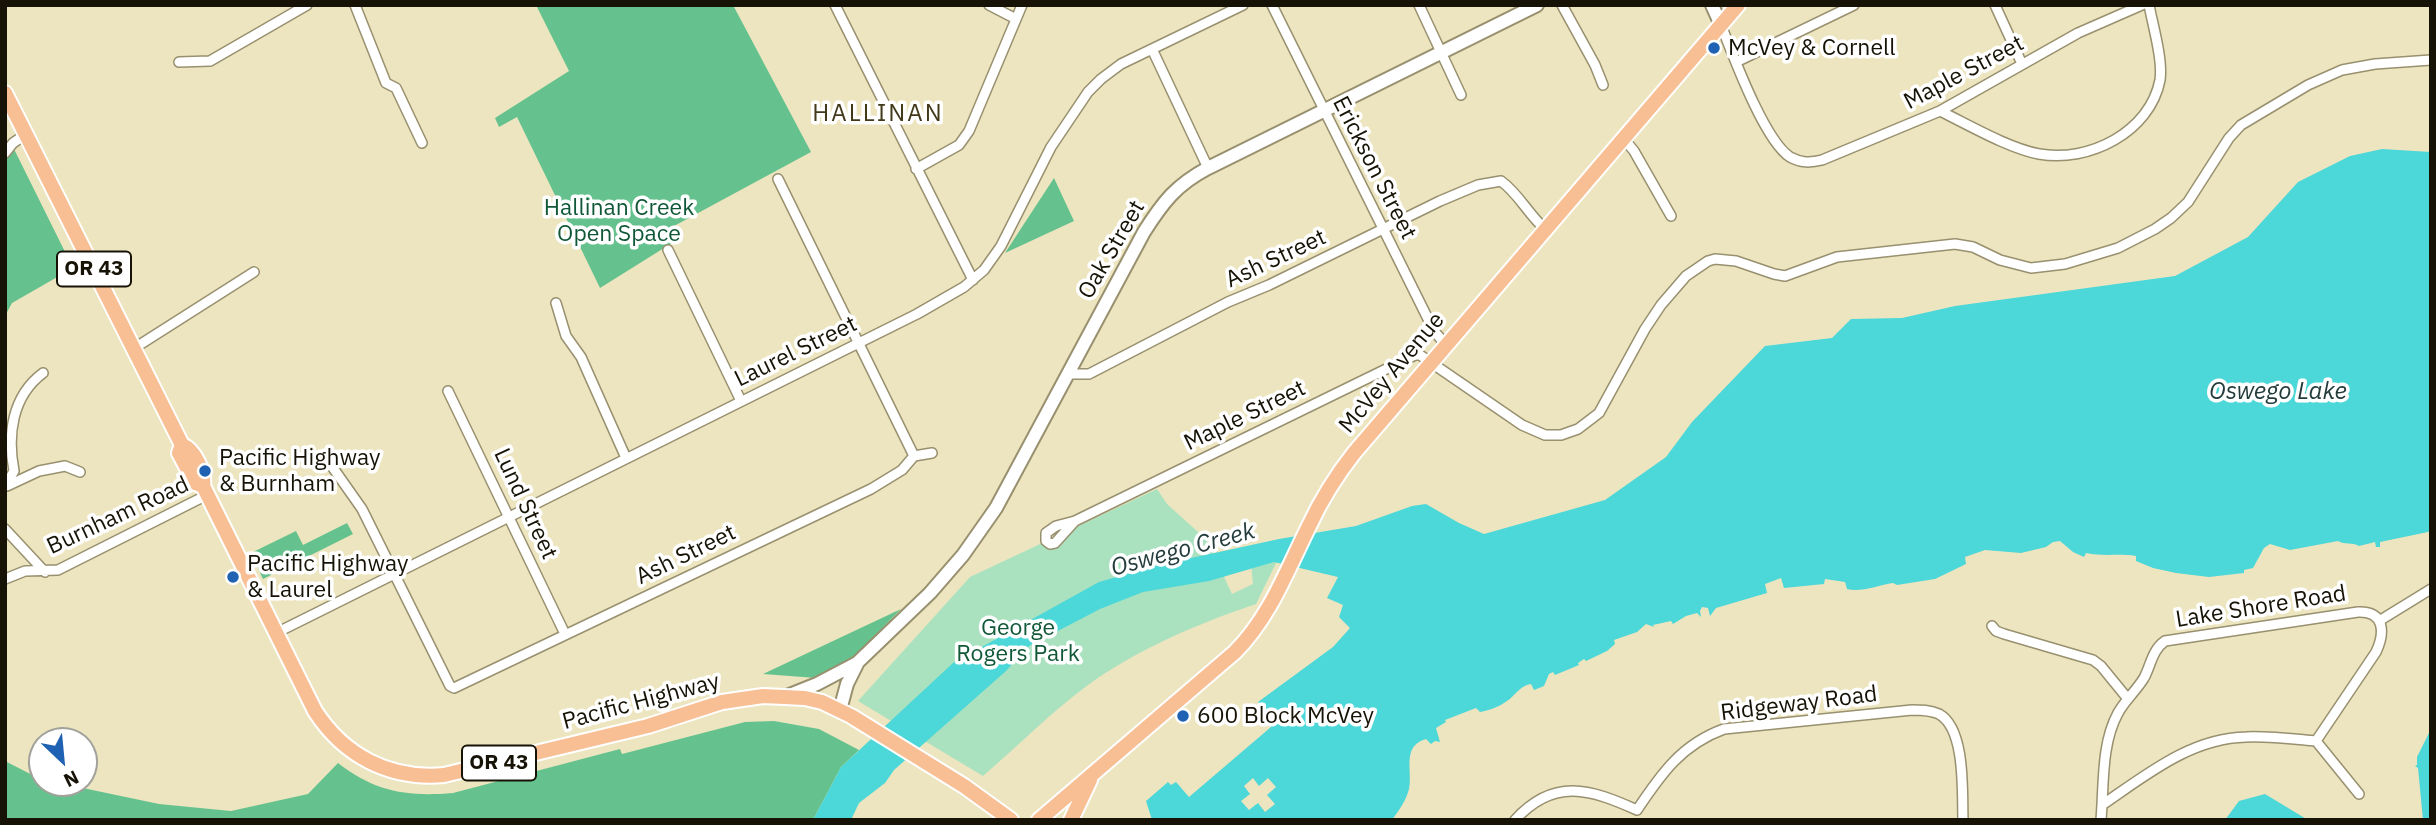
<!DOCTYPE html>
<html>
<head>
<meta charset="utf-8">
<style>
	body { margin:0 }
	#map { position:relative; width:2436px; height:825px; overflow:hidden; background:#ede5c0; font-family:"IBM Plex Sans",sans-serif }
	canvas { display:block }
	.frame { position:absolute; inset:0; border:7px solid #161306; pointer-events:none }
	.north { position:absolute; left:28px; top:727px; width:70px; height:70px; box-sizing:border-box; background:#fff; border:2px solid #a2a19b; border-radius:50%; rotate:154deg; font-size:19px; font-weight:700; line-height:28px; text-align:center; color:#161306 }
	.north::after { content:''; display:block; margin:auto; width:24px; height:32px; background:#1f61b2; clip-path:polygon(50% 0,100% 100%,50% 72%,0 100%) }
</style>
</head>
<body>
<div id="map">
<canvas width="2436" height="825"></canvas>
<div class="frame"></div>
<div class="north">N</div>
</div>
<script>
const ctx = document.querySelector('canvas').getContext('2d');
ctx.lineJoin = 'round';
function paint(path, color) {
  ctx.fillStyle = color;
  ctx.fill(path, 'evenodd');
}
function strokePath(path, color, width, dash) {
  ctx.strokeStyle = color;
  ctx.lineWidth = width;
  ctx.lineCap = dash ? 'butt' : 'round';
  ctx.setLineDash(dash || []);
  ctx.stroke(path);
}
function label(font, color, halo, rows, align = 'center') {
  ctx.font = font + ' "IBM Plex Sans",sans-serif';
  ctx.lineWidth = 7;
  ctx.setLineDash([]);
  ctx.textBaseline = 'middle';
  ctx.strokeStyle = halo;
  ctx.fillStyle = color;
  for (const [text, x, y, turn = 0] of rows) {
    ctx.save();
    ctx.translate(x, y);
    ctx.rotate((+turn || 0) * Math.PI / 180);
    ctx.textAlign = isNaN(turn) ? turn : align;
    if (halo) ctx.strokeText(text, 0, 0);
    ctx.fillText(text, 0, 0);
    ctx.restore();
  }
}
paint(new Path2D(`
	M1157 489 1167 504 1207 540 1232 594 1253 584 1250 554 1282 551 1256 604C1199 623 1136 650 1088 685 1051 712 1018 746 983 776L858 701 970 577Z`), '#aae2c0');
paint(new Path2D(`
	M536 5H733L811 152 674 226 680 238 600 288 517 117 499 127 495 118 569 71Z
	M13 147 73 268 12 303 5 316V161Z
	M1054 178 1074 221 1005 253Z
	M347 523 353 534 263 579 251 553 296 531 303 545Z
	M901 609 853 658 816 678 763 674Z
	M774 721 819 729 859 750 841 767 813 820H5V761L42 780V783H59L159 804 231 811 308 794 338 763C375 792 408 797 453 793L620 749 622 754 745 722Z`), '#65c28e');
paint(new Path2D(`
	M2382 149 2431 152V530L2428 532 2380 542V547H2376L2375 542 2359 546C2352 542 2345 545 2338 541L2290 550 2270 544 2264 548 2253 568 2244 570V573L2209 577 2176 573 2153 568 2136 561V556C2117 553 2106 557 2086 553L2084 557 2073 552 2060 541 2053 542 2046 547 2021 553 1985 550 1965 557 1966 564 1935 579 1897 585 1893 583C1878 585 1861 593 1847 589L1845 582 1825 579 1824 584 1784 588 1781 578 1765 584 1767 593 1716 608 1710 616 1708 608 1702 607 1700 611 1701 617 1697 613 1686 616 1673 624 1671 621 1653 625 1654 627 1646 624 1637 632 1614 640 1615 644 1607 651 1586 661 1584 659 1578 663 1579 665 1555 675 1553 672 1549 674 1544 686 1534 690 1531 684C1519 686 1515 696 1507 701 1499 707 1490 710 1480 712L1476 708 1445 720 1446 722 1436 728 1440 742 1435 741 1431 744 1426 739C1401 746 1413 771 1409 789 1406 801 1399 810 1392 820H1152L1146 801 1168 782 1171 785 1176 782 1189 797 1271 727 1259 711 1263 708 1258 702 1333 647 1350 628 1339 617 1343 605 1327 598 1338 577 1274 562 1209 581 1143 592 1100 609 1029 646 1006 671 894 770 885 783 859 803 851 820H813L841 767 953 663 1099 582 1159 565 1279 539 1356 526 1412 506 1426 504 1459 523 1484 534 1605 500 1666 457 1692 422 1765 346 1832 338 1851 319 1902 318 1955 306 2175 276 2248 237 2298 182 2350 156Z
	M2431 729V820H2423L2418 768 2415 766 2417 765V757Z
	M2265 794 2308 820H2225L2239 801Z`), '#4cd7d8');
paint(new Path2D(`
	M1253 778 1259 786 1268 778 1276 787 1267 795 1275 804 1265 812 1258 803 1249 810 1241 801 1250 794 1244 786Z`), '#ede5c0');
const street = new Path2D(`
	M355 5 386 83 396 88 422 143
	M835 5 973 280
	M989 5 1016 19
	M1272 5 1434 331 1446 345
	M1419 5 1461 95
	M1562 5 1595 65 1603 85
	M1995 5 2022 64
	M1721 25C1733 55 1764 140 1790 157 1801 163 1810 163 1822 160L1940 111 2078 33 2142 5
	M1152 49 1208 168
	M179 62 210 61 307 5
	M1736 62 1854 5
	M1940 111C1969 125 2008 148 2039 154 2089 163 2150 132 2160 80 2163 60 2153 26 2149 5
	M1624 139 1634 151 1671 216
	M5 153 13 143 26 134
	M916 169 959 145 969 131 1022 5
	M778 179 914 456
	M668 250 741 401
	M556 303 566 336 581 357 626 458
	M133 349 254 272
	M1068 374H1089L1228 302 1269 285 1440 201 1478 185 1501 181C1519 194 1528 214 1545 229
	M448 391 565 634
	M331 465 362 509 450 686 454 688 871 489 902 470 914 456 932 453
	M5 486 14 471C7 435 12 396 43 373
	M7 486 39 471 65 466 80 472
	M1075 521 1055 543 1050 544 1046 541V533L1056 526 1075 521 1415 355H1420L1522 425 1545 435H1561L1578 429 1599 413 1645 329 1661 305 1686 276 1708 261 1715 259 1736 261 1774 274 1785 276 1837 257 1955 244 1973 247 2000 260 2031 268 2065 264 2118 248 2155 229 2171 218 2188 202 2229 138 2241 125 2308 85 2342 70 2375 64 2431 60
	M5 529 45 572
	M5 579 25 571 58 570 207 495
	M2379 621 2431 589
	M1992 626 1996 631 2004 634 2093 660 2101 666 2128 699
	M276 633 917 314 964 287 984 270 1001 246 1051 147 1088 92 1101 79 1121 64 1243 5
	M2316 741 2359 794
	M1637 810C1661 774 1682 744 1724 729L1912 710C1921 710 1930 710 1939 714 1966 729 1962 793 1963 820
	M1515 820C1554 777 1590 789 1637 810
	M2101 820C2104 785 2101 744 2118 713 2125 700 2136 691 2144 678 2151 665 2152 650 2165 641L2358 612C2385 611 2385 633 2376 652L2316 741C2293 739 2269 736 2246 737 2191 738 2146 775 2102 805`);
const secondary = new Path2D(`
	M1712 5 1721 25
	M787 696 817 684 857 663 930 593 963 555 996 508 1144 232C1163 202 1176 185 1208 168L1537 5
	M840 710 847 684 857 664`);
const primary = new Path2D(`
	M5 93 182 445C195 450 205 473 203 486L315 711C344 756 390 780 444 775L648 726 722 702 763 696 805 698 822 702 851 716 964 786 1011 820
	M182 445 179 453 195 483 203 486
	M1039 820 1235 652C1270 617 1287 570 1309 526 1321 500 1336 476 1354 453L1738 5
	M1071 820 1090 780`);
strokePath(street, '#98906e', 12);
strokePath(secondary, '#98906e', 16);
strokePath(primary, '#fff', 18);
strokePath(street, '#fff', 9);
strokePath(secondary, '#fff', 12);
strokePath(primary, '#f8bf95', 14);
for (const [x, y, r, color] of [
	[1714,48,7,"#1f61b2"],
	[205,471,7,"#1f61b2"],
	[233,577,7,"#1f61b2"],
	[1183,716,7,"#1f61b2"]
]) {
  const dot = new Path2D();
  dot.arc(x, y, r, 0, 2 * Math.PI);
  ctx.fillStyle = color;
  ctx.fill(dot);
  strokePath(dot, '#fff', 2.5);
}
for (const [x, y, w] of [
	[94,269,74],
	[499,763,74]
]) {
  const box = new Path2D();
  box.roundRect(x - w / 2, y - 17.5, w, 35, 5);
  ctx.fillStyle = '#fff';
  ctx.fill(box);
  strokePath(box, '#161306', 2);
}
label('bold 21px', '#161306', null, [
	["OR 43",94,269],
	["OR 43",499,763]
]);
label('23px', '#161306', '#fff', [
	["McVey & Cornell",1728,48],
	["Pacific Highway",219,458],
	["& Burnham",219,484],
	["Pacific Highway",247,564],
	["& Laurel",247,590],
	["600 Block McVey",1197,716]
], 'left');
label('23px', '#161306', '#fff', [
	["Maple Street",1964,73,-28],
	["Erickson Street",1374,168,63],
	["Oak Street",1112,250,-60],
	["Ash Street",1276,259,-25],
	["Laurel Street",796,352,-26],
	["McVey Avenue",1392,373,-50],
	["Maple Street",1245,416,-26],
	["Lund Street",525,504,65],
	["Burnham Road",118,516,-25],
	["Ash Street",686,555,-26],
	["Lake Shore Road",2261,607,-9],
	["Pacific Highway",641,702,-15],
	["Ridgeway Road",1799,704,-7]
]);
label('23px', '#105837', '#fff', [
	["Hallinan Creek",619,208],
	["Open Space",619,234],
	["George",1018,628],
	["Rogers Park",1018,654]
]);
ctx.letterSpacing = '2px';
label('24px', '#41391a', '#fff', [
	["HALLINAN",878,114]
]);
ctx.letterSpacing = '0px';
label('italic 24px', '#243c3c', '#fff', [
	["Oswego Lake",2278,392],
	["Oswego Creek",1183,550,-15]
]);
</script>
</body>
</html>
